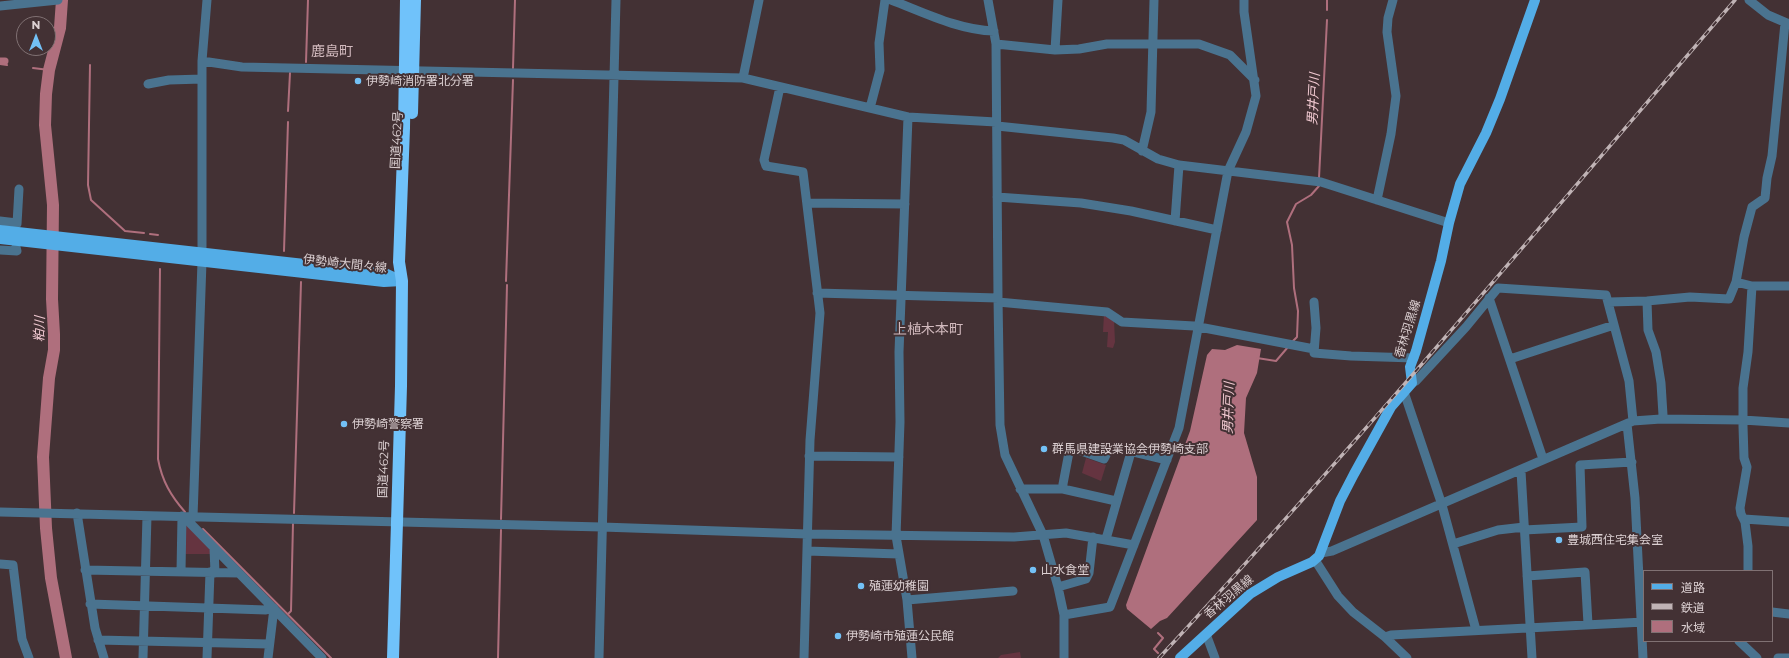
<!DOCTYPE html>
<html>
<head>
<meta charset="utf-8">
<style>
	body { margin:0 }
	#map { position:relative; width:1789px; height:658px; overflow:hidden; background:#433134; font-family:Montserrat,"Noto Sans JP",sans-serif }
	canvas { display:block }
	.legend { position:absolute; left:1643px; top:570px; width:130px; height:72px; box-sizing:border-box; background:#433134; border:1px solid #807173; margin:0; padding:5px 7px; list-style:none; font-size:12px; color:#dcd0d2 }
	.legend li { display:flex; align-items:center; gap:8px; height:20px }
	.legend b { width:20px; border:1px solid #807173 }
	.north { position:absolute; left:16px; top:16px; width:40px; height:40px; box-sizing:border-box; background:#433134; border:1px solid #807173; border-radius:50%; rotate:0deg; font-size:11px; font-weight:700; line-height:16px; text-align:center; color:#dcd0d2 }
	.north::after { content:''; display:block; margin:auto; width:14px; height:18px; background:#73c1f6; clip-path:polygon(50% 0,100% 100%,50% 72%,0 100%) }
</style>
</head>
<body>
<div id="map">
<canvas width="1789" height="658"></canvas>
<ul class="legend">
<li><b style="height:5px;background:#53ade7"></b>道路</li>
<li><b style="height:5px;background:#c0b3b5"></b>鉄道</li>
<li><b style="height:11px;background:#af6f7d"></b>水域</li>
</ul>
<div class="north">N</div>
</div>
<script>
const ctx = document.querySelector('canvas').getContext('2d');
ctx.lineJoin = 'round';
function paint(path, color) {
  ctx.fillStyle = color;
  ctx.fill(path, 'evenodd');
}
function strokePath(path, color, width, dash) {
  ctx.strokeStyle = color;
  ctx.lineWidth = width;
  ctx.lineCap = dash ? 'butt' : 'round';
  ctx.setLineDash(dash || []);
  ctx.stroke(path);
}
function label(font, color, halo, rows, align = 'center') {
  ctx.font = font + ' Montserrat,"Noto Sans JP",sans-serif';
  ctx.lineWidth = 4;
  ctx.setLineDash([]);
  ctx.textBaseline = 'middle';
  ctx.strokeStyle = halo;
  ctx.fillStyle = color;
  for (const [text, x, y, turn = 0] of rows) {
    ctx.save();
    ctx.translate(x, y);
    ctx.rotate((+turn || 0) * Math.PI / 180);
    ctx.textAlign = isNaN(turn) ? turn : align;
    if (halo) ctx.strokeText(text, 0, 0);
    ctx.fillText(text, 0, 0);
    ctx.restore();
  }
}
paint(new Path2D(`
	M1104 314 1114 320 1115 342 1113 348 1107 347 1108 332H1103Z
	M1086 458 1106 465 1101 481 1082 473Z
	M188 525 213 550V554H184V527Z
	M1020 652 1021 658H998L1001 655Z`), '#653440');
paint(new Path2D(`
	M1237 345 1261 349 1257 373 1246 398 1244 433 1257 477V520L1167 618 1160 621 1151 629 1127 609 1126 605 1190 431 1207 355 1212 349 1225 350Z`), '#af6f7d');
strokePath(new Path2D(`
	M1327 10V0
	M306 62 308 0
	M0 64 7 65
	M90 65 88 185 91 200 125 231 144 233
	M33 68 49 70
	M513 68 515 0
	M288 111 290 73
	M1319 178 1327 20
	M150 234 158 235
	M284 251 288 122
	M160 269 158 459C162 481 171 496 185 512
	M506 281 513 80
	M1292 342 1297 337 1298 311 1294 288 1292 245 1287 222 1296 204 1311 195 1319 186
	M1257 358 1276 361 1288 347
	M294 513 301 282
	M501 519 507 285
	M203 529 331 658
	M288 614 291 611 293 523
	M1158 653 1154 649 1163 638 1158 633
	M498 658 501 530`), '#af6f7d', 2);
strokePath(new Path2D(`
	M0 61H5`), '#af6f7d', 7);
strokePath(new Path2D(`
	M62 0 60 28 49 70 46 94 45 125 53 205 52 299 54 334V350L49 378 43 457 46 528 51 578 66 658`), '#af6f7d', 12);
strokePath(new Path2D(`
	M891 0C923 12 958 30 994 31
	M988 0 996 44 998 298 1000 425 1005 455 1043 535 1058 587 1064 615V658
	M1749 0 1768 15 1789 24
	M0 6 58 0
	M996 44 1055 50 1079 49 1107 44H1199L1230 55 1255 80
	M1055 50 1058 0
	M202 61 242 67 743 78 908 117 996 122
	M743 78 759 0
	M148 84 169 80 202 79
	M780 87 764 160 766 166 803 172 820 313 810 440 804 658
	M870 108 880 70 879 43 885 0
	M908 117 899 352 900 422 896 536 907 600 912 658
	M997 126 1113 138 1124 140 1158 159 1179 165 1321 182 1449 223
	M1142 151 1151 112 1154 0
	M997 197 1081 203 1131 211 1217 230
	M1377 200 1391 134 1396 96 1387 32 1388 18 1393 0
	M807 203 905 204
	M0 221 17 223
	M1175 221 1179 165
	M17 224 19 189
	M0 250 17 251 16 247
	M1736 282 1752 286H1789
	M817 293 998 298
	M1489 298 1543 459
	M1647 301 1648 330 1656 352 1661 383 1663 415 1661 419
	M998 302 1107 312 1122 322 1194 326 1314 349
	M1314 302 1316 328 1314 353 1351 356 1414 358
	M1609 302 1647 301 1690 297 1729 299 1736 282 1744 237 1752 207 1765 198 1767 178 1772 156 1785 23
	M1510 359 1614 325
	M1412 383 1416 381 1466 327 1498 288 1606 295 1629 381 1633 421
	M1404 392 1442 505 1476 630
	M1627 424 1635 498 1643 658
	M809 456 899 457
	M1521 471 1532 658
	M1020 489H1063L1116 501
	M1063 489V484L1070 447 1104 459 1109 449 1113 447 1167 460
	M0 512 602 527 807 534 1014 537 1066 533 1134 545
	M77 513 95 628 104 658
	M188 517 190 523 322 658
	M193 517 202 262V61L207 0
	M1744 519 1789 522
	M1524 530 1582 527 1580 465 1632 462
	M1106 539 1131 452
	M1453 544 1498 530 1524 527
	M214 548 215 573
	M807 551 899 554
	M1321 553 1332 551 1633 421 1661 419 1743 420 1789 423
	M1315 560 1338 596 1353 612 1385 637 1407 658
	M0 564 13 565 22 639 29 658
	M85 570 238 573
	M1748 571V546L1745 522 1741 514 1740 508 1747 467 1744 458 1743 426V388L1748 352 1752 286
	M181 572 182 516
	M1527 576 1585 572 1588 624
	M1058 587 1086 579 1089 573 1093 537
	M907 600 1013 591
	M90 604 266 610 274 608 268 658
	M1772 612 1789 614
	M1064 615 1110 607 1179 428 1228 171 1246 132 1256 96 1244 12V0
	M1206 634 1215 658
	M1385 637 1391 635 1644 622
	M98 640 269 644
	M1739 641 1757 658
	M143 658 147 516
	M207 658 210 572
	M599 658 616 0
	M1778 658H1789`), '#4a738f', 9);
strokePath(new Path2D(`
	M0 230 385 273 402 281
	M0 239 384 282 402 281
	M1180 658 1250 594 1278 577 1312 562 1319 556 1340 501 1354 474 1391 407 1412 383 1410 367 1416 351 1441 261 1449 223 1460 184 1486 133 1500 99 1535 0`), '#53ade7', 10);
strokePath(new Path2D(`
	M412 113 415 0
	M393 658 401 386 402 281 399 262 404 128 406 0`), '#70c2fa', 12);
const rail = new Path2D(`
	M1159 658C1357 444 1545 221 1735 0`);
strokePath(rail, '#c0b3b5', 3.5);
strokePath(rail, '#433134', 2, [6]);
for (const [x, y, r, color] of [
	[358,81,4,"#73c1f6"],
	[344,424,4,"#73c1f6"],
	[1044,449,4,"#73c1f6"],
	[1559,540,4,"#73c1f6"],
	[1033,570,4,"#73c1f6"],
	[861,586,4,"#73c1f6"],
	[838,636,4,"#73c1f6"]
]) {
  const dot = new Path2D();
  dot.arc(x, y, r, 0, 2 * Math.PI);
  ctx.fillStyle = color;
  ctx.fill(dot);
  strokePath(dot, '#433134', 1.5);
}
label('12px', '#dcd0d2', '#433134', [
	["伊勢崎消防署北分署",366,81],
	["伊勢崎警察署",352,424],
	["群馬県建設業協会伊勢崎支部",1052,449],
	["豊城西住宅集会室",1567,540],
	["山水食堂",1041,570],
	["殖蓮幼稚園",869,586],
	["伊勢崎市殖蓮公民館",846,636]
], 'left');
label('12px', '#dcd0d2', '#433134', [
	["国道462号",397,140,-87],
	["伊勢崎大間々線",345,264,6],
	["香林羽黒線",1408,329,-73],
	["国道462号",384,469,-88],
	["香林羽黒線",1229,597,-40]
]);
label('italic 13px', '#f3cbd3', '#433134', [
	["男井戸川",1314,99,-87],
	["粕川",40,329,-88],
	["男井戸川",1229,408,-88]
]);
label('14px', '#d1b9bd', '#433134', [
	["鹿島町",332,52],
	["上植木本町",928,330]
]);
</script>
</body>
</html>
